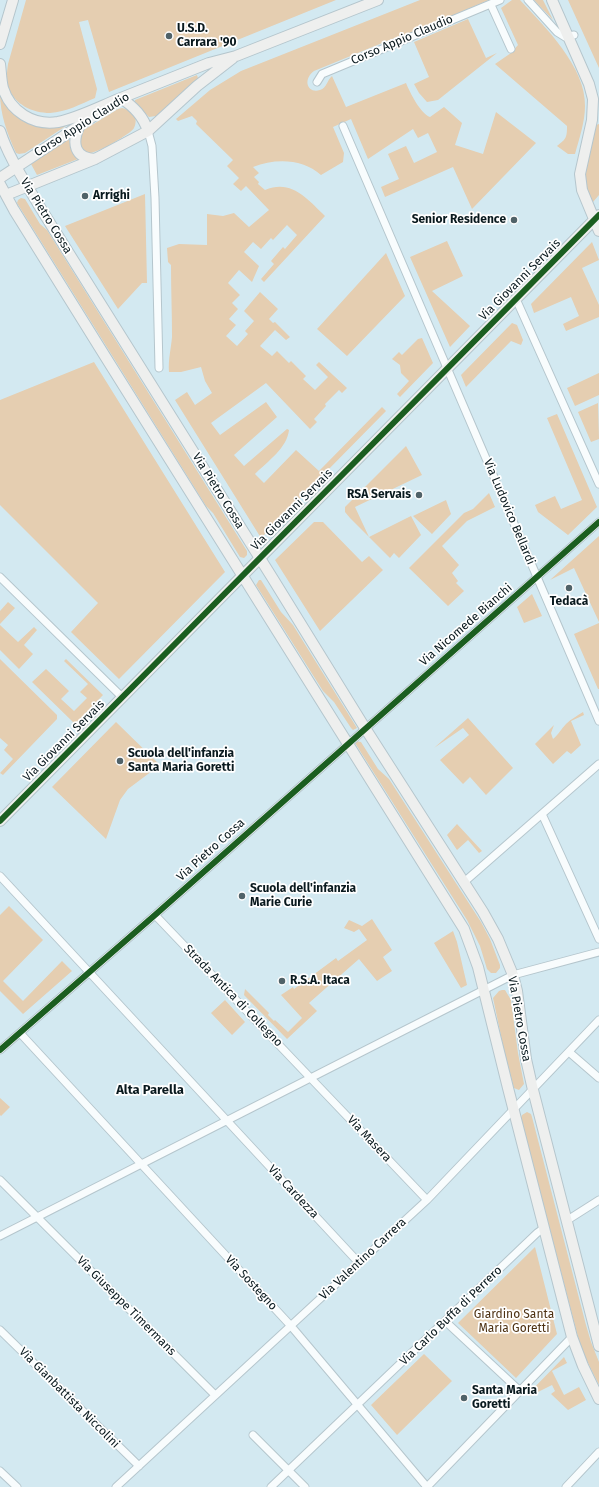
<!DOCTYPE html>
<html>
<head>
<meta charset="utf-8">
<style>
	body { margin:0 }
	canvas { display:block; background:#d3e9f1 }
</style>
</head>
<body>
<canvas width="599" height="1487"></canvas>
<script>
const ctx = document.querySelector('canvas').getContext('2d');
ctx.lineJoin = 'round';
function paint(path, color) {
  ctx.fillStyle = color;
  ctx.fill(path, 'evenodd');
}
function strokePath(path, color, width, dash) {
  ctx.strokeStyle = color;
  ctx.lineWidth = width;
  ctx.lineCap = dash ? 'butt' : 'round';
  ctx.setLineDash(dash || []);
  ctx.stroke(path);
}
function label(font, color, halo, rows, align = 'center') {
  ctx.font = font + ' "Fira Sans",sans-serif';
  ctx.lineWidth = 3.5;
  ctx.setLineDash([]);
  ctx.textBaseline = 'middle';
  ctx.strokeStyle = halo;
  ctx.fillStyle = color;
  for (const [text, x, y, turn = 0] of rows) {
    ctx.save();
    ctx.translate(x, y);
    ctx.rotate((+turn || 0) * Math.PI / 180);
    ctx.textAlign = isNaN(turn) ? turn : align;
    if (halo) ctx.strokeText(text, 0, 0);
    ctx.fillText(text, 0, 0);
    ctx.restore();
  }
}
paint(new Path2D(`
	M26 0H336L109 92 88 20 79 22 97 89 95 98C81 104 66 112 50 113 33 113 14 105 8 86 6 80 7 71 8 64Z
	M420 0H489L406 35 397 37 314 71C302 80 308 94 320 90 327 88 327 80 332 76L346 107 406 83C410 93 421 114 430 117L444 107 462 123 455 145 483 154 496 112 536 143 472 209 453 167 385 197 381 187 399 179 388 154 406 146 414 163 437 152 428 133 418 138 413 129 368 159 351 119 333 127 344 153 343 162 321 175C303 159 276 158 253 167L259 173 254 177 259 182 258 184 265 190C292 179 307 199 325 216L264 282 261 279 274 264 271 261 283 247 285 249 297 235 287 225 273 240 271 238 261 249 253 242 244 252 259 266 252 282 239 270 228 283 240 295 232 303 238 309 229 319 236 325 226 336 237 346 248 334 245 331 254 321 244 311 260 292 278 309 269 319 273 323 275 322 290 337 286 340 275 330 260 346 272 356 277 351 289 363 291 361 306 376 303 379 315 390 328 377 316 365 319 362 347 388 342 393 339 390 325 404 326 406 314 419 317 422 310 429 266 383 211 423 220 435 266 402 277 417 234 455 244 466 287 429 289 430C287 448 268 461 255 474L264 483 296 450 319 471 382 407 386 411 261 538 175 400 187 392 195 405 212 393 205 381 201 367 181 372H169C168 360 171 349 172 337 172 314 171 289 171 265L168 262 167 248 179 244 207 245V214L223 216 234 213 249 227 269 210 246 186 241 191 233 184 239 178 227 166 233 160 196 124 197 121 192 116 178 121 176 119 210 90 241 71Z
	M512 0H520C545 27 586 67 585 106 585 122 579 139 575 154H568L557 146C566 139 567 138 567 126L495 64 511 53 518 45 501 8Z
	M534 0H543L553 20Z
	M568 0H599V68Z
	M468 19 486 58 497 53 438 100 427 102 419 93 414 84 429 77 414 42Z
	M197 75 198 78 156 116 149 117 135 103V100Z
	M0 93C6 112 26 128 47 127 55 127 64 124 72 122L25 153 19 154 16 153C7 133 0 114 0 93Z
	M122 108 129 110 135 115C136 120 136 124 134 128 131 134 94 155 88 153 83 152 82 148 79 144L82 131 118 109Z
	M599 124V195L593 202 586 189 584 179 596 125Z
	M69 139 71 150 78 159 37 175 31 164Z
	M145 194 147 283H142L118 309 65 226Z
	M21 198 25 199 40 224 47 230 247 551V555L244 558 240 557 213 513 206 506 17 203 18 200Z
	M447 241 463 276 432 291 470 326 450 347 410 257Z
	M592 242 599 260 582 268 599 305V317L566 331 563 324 579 316 571 297 534 313 531 304Z
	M386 253 405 296 347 356 317 329Z
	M512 323 517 325 523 340 521 345 511 341 466 387 461 375Z
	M422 338 433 363 400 397 397 394 409 381 401 373 400 365 392 359 399 352 402 355 418 339Z
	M94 362 225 572 119 679 71 632 98 603 0 505V400Z
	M599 373V395L575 406 567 388Z
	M598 403 599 439 591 442 578 412Z
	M557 414 597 507 568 535 538 512 535 505 555 496 561 509 582 500 547 418Z
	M406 446 422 475 355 507 369 537 411 516 421 535 399 558 394 553 390 558 350 518 345 512V507Z
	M489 493 495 507 467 521 442 546 459 565 452 573 458 581 456 583 464 591 448 606 409 568 464 513 473 509Z
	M446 500 451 514 432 534 413 516Z
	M314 522H323L362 562 369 556 383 570 320 631 275 560Z
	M599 536V622L574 568 550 580Z
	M259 580H261L281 612 293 625 357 728 353 730 351 728 334 702 323 691 256 585Z
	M532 594 542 616 524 623 517 607Z
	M8 602 15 608 0 624V611Z
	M599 623V689H598L574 634Z
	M0 625 18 642 34 627 37 630 24 645 33 654 19 669 0 650Z
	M0 659 57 715V719L3 775 0 773 13 759 4 750 8 745 0 738Z
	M66 659 103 695 75 724 32 682 46 669 69 691 61 699 74 711 87 698 80 692 88 684 64 661Z
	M583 712 584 715 571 721 581 745 571 754 567 751 553 764 535 744 554 725 551 733 553 739C559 734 561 729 566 724 571 719 577 716 583 712Z
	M468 718 513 768 486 795 470 777 463 784 440 760 469 735 463 728 434 748Z
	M116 722 160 765 128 789 120 800 106 839 52 787Z
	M356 741 361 742 378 769 389 779 481 922 490 939 500 965V968L496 973H491L487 969 480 946 467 920 355 743Z
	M457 824 482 851 479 853 468 840 457 850 447 835Z
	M9 906 43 940 3 981 23 1001 62 961 72 971 23 1014 0 991V915Z
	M372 919 392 950 383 957 392 971 377 981 359 959 309 1003 317 1011 287 1039 244 995 245 989 269 1013 268 1015 274 1021 275 1020 288 1032 302 1018 281 995 293 987 294 989 336 958 338 961 367 940 359 929 354 932 344 928 349 920 362 926Z
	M453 931 457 942 467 985 461 988 434 943Z
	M502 990H505L511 1000 518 1053 524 1084 519 1090 514 1088 504 1050 493 998 499 991Z
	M225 1000 245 1022 232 1035 211 1013Z
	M0 1098 10 1107 1 1116 0 1115Z
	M527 1112 531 1114 532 1117 586 1325 591 1342 599 1362V1385L584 1355 579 1341 521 1118 522 1115Z
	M535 1247 557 1334 516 1378 458 1323Z
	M424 1354 452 1381 397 1435 371 1405Z
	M564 1357 567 1363 552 1371 564 1395 579 1387 586 1400 568 1410 551 1394 555 1391 552 1385 530 1396 528 1394Z`), '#e5ceb1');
const street = new Path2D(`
	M528 0 557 32 565 37 574 35
	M491 5 511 49
	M317 82 322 74 500 0
	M343 126 599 721
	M148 131 152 146 155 198 159 368
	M516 299 599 484
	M0 577 122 697
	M542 814 599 939
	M0 876 359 1263
	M463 883 599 764
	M155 915 427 1200
	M20 1033 291 1326 427 1487
	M0 1050 155 915 599 522
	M569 1052 599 1078
	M0 1180 215 1395
	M566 1221 599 1200
	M0 1236 513 975 599 952
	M445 1321 519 1390
	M0 1330 139 1466
	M253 1435 305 1487
	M0 1471 17 1487
	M116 1487 427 1200 599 1020
	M271 1487 537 1233 544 1228
	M427 1487 572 1337
	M566 1487 599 1452`);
const secondary = new Path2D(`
	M552 0 589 84 593 99 592 120 580 174 582 190 599 231
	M0 44 13 0
	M0 64C1 71 1 80 3 88 10 111 33 126 58 122 78 118 101 106 121 98 134 107 143 116 148 131
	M79 127C72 143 74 158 95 159
	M0 131C9 158 24 180 38 204L273 579 365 728 483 912 498 939 513 975 517 991 526 1059 533 1090 599 1346
	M0 178 121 98 209 63 236 56 378 0
	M0 184 14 210 103 353 464 929 478 967 508 1088 572 1337 583 1366 599 1399
	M6 195 95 159 148 131 197 86 233 58
	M0 821 599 215`);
strokePath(street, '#b5c6cd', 9);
strokePath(secondary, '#b5c6cd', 12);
strokePath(street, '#f8fcfd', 7);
strokePath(secondary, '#eeefee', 10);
strokePath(new Path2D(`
	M0 821 599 215
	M0 1050 155 915 599 522`), '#1b5e20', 6);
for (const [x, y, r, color] of [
	[169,36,4,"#506268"],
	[85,196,4,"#506268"],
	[514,220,4,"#506268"],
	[419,495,4,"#506268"],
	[569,588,4,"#506268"],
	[120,761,4,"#506268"],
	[242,896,4,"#506268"],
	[282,981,4,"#506268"],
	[464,1398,4,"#506268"]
]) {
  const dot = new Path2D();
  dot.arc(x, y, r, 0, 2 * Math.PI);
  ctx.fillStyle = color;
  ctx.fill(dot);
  strokePath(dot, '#fff', 1.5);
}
label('bold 12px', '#09191e', '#fff', [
	["U.S.D.",177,29],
	["Carrara '90",177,43],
	["Arrighi",93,196],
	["Senior Residence",506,220,"right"],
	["RSA Servais",411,495,"right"],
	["Tedacà",569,602,"center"],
	["Scuola dell'infanzia",128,754],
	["Santa Maria Goretti",128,768],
	["Scuola dell'infanzia",250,889],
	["Marie Curie",250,903],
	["R.S.A. Itaca",290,981],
	["Santa Maria",472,1391],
	["Goretti",472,1405]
], 'left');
label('12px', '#09191e', '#fff', [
	["Corso Appio Claudio",402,40,-23],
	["Corso Appio Claudio",82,125,-32],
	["Via Pietro Cossa",46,216,58],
	["Via Giovanni Servais",520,280,-45],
	["Via Pietro Cossa",218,491,58],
	["Via Giovanni Servais",292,510,-45],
	["Via Ludovico Bellardi",509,512,67],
	["Via Nicomede Bianchi",466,625,-41],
	["Via Giovanni Servais",64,741,-45],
	["Via Pietro Cossa",211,850,-42],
	["Strada Antica di Collegno",233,996,46],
	["Via Pietro Cossa",519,1019,80],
	["Via Masera",369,1139,47],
	["Via Cardezza",293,1192,47],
	["Via Valentino Carrera",363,1259,-43],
	["Via Sostegno",251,1283,47],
	["Via Giuseppe Timermans",126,1306,45],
	["Via Carlo Buffa di Perrero",451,1316,-44],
	["Via Gianbattista Niccolini",69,1398,45]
]);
label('12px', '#4e3213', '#fff', [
	["Giardino Santa",514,1315],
	["Maria Goretti",514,1329]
]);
label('bold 13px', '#09191e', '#fff', [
	["Alta Parella",150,1090]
]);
</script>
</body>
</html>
